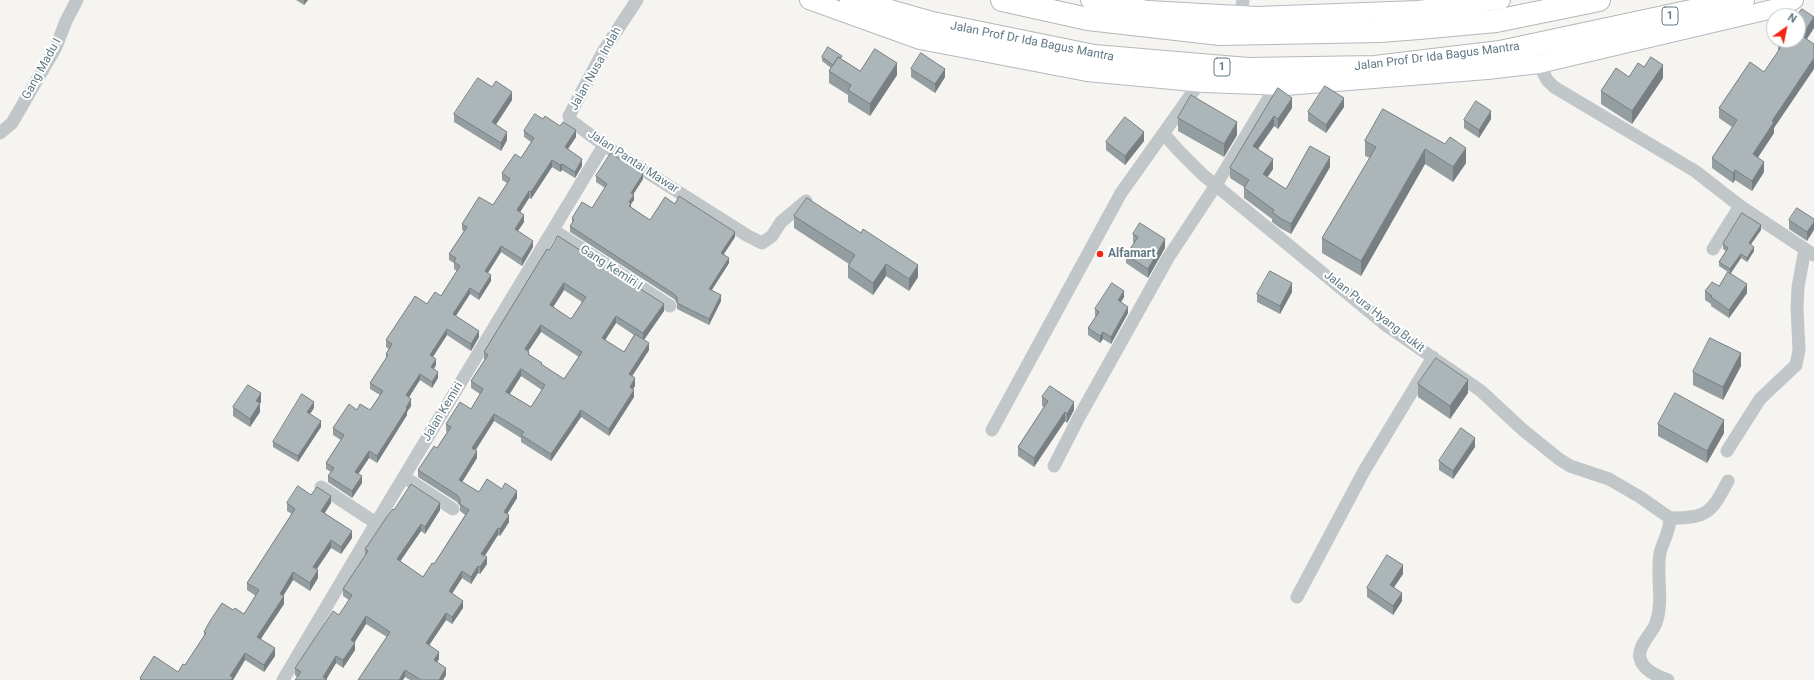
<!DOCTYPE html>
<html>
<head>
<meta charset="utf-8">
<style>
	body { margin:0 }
	#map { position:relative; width:1814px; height:680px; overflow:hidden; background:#f5f4f0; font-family:Roboto,sans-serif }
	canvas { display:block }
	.north { position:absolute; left:1766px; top:8px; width:40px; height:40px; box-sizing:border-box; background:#fff; border:1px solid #bfc9ce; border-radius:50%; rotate:33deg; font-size:11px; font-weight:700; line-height:16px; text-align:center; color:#607984 }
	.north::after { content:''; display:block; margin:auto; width:14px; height:18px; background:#f42510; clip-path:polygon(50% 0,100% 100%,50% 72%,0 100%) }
</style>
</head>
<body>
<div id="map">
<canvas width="1814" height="680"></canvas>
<div class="north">N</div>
</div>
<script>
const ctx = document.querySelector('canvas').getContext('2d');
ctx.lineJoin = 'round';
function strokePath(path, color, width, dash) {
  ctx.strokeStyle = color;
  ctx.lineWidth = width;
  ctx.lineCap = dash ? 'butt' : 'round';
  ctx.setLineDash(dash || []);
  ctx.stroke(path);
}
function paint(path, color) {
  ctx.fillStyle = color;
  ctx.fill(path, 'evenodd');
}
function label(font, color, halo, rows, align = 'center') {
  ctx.font = font + ' Roboto,sans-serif';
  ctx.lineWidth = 4;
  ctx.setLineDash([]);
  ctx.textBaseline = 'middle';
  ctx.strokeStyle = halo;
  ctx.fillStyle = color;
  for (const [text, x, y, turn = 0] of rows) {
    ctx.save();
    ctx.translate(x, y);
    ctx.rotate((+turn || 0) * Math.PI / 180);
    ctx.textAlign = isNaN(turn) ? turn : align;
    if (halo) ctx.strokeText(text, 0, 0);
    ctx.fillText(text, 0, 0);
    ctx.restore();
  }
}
const secondary = new Path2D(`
	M809 0 920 40 1087 72 1204 83 1285 86 1487 70 1539 64 1777 8 1794 0
	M1090 0 1148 10 1257 16 1418 10 1501 0`);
const highway = new Path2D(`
	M851 0 932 23 1094 56 1248 69 1375 67 1500 52 1743 0
	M1002 0 1088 19 1220 34 1379 31 1419 28 1496 21 1599 0`);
strokePath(secondary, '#b3babd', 20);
strokePath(highway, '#b3b8ba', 24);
strokePath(new Path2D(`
	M637 0 604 50 569 116 570 120 604 145 748 236 762 243 772 236 781 222 806 201
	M1239 24 1243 0
	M1539 64 1547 80 1554 87 1695 171 1740 206 1814 255
	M0 133 12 123 41 73 56 47 66 21 77 0
	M1164 134 1178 150 1202 174 1387 326 1481 391 1523 430 1559 459 1570 466 1609 479 1640 497 1670 518
	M553 230 670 306
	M1713 249 1740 206
	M992 430 1121 193 1200 82
	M1727 451 1760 399 1796 365 1799 350 1797 308 1798 287 1805 249
	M1054 466 1078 419 1168 258 1216 185 1276 86
	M404 477 453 509
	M321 487 376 523
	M1670 518C1708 518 1711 513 1728 481
	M1297 597 1364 471 1433 357
	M283 680 376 523 604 145
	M1668 680C1658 676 1643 671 1640 658 1637 646 1652 634 1656 623 1664 600 1656 576 1660 553 1663 541 1670 532 1670 518`), '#c1c6c9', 13);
strokePath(secondary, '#fff', 18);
strokePath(highway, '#fff', 22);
paint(new Path2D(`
	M296 0H308L304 5Z
	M1814 17V28L1807 39 1774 128V133L1758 157 1764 172 1752 191 1735 180 1733 183 1712 168V158L1732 127 1719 118V108L1764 72 1778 52V45L1780 41 1779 40H1798Z
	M822 57 842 59 860 71 897 75 870 116 848 102V95L829 83V71L831 68 822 61Z
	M1644 67 1663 78 1632 124 1601 104V91L1629 77Z
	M911 69 945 77 935 93 911 77Z
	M1278 88 1292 108 1278 129 1274 126 1258 149 1273 169 1267 177 1286 189 1330 167 1291 234 1280 228 1272 222V219L1244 198V187L1230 178V168Z
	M512 100 496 125 507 140 501 151 454 122V114Z
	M1344 107 1326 133 1308 121V112Z
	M1383 109 1466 163 1453 182 1425 164 1361 276 1322 253V238L1370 158 1365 156V141Z
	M1178 118 1237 135 1224 157 1178 131Z
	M543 119 576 137 568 149 582 166 575 178 562 170 560 172 552 167 531 199 529 198 520 212 524 222 518 231 533 247 522 266 501 252 488 273 491 281 479 300 470 294 456 316 479 337 471 351 447 335 433 357 436 365 434 369 438 378 432 388 420 380 408 397 411 406 407 412V415L377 463 369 458 358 474 362 483 352 498 328 482V476L331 472 326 469V463L341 440 333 435V428L357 410H370L380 395 370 389V383L386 359V354L389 349 386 347V340L427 304 441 296 457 271 454 269V263L449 260V254L464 231 462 230V224L493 205 507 183 502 180V173L521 158 531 142 524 137V131Z
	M1491 119 1479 138 1464 128V120Z
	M1144 141 1125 165 1106 150V142Z
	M596 176 643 179 633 194 634 200 631 204V207L650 220 675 204 735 237 724 254 729 263 712 290 721 301 709 325 677 309V303L674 299 570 232V226L572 224V218L592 208 605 188 596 182Z
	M794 216 918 277 909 291 886 276 873 295 848 278V266L849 264 794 228Z
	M1814 219 1807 241 1789 229V220Z
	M1761 230 1751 244 1754 251 1747 262 1741 258 1731 273 1747 293 1729 318 1711 306V304L1705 300V291L1719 286 1728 272 1719 266V262L1726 251 1723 249V244Z
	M1133 234 1165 248 1148 278 1126 263V255L1134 243 1133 242Z
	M547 249 664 311 644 340 649 350 632 376 635 386 633 389 634 397 609 436 581 417 551 461 521 442V438L494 421 476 450 477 458 462 482 479 492 517 498 507 514 509 522 500 536 498 535 485 556 487 564 480 574 478 573 471 584 462 578 452 594 463 608 452 624 446 620 429 645 439 659 437 662 446 675 443 680H410L405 677 387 637 366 624 354 643 355 650 343 668 336 663 326 679 297 677 295 675V668L339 615 349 600 343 596V589L365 555V549L394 510H440L425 534 421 531 400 561 423 577 434 564 465 515 460 511V506L457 502 418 477V470L437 448 447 432 446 431V424L471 409 480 394 471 388V381L485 360 484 359V352ZM564 290 582 302 571 319 553 307ZM616 323 634 335 624 352 605 340ZM541 332 579 357 564 379 542 365 529 354 528 351ZM521 376 542 390 531 407 510 394Z
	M1292 292 1280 314 1257 302V294Z
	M1124 297 1121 302 1128 313 1111 344 1103 339 1100 343 1088 335V328L1096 316H1095V309Z
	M1741 366 1723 400 1693 385V372Z
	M1418 384 1468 393 1450 419 1418 397Z
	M1042 397 1074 410 1067 423 1065 421 1034 467 1018 456V447L1044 407 1042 406Z
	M261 402 260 403V412L250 427 233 416V407Z
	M314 408 310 414 321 427 298 462 273 447V442Z
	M1658 424 1724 433 1707 463 1658 436Z
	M1475 447 1453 479 1439 470V461Z
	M311 495 331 503 325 513 352 538 341 554 331 548 317 569 318 578 310 591 293 580 283 596 284 604 261 639 275 656 264 672 245 660 233 680H140V678L178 672 185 665 204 636V632L233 610 244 614 256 596 247 590V583L292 514 287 511V503Z
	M1403 574 1394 587 1402 601 1393 615 1367 597V588Z`), '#949d9f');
paint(new Path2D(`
	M304 0H308L304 5Z
	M1814 17V28L1802 46V36Z
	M1814 58V69L1774 128V133L1753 165V154L1772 121Z
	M897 63V75L870 116V104Z
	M1663 65V78L1632 124V111Z
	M945 69V77L935 93V84Z
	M512 92V100L492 130V122Z
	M1292 98V108L1278 129V119Z
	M1344 98V107L1326 133V125Z
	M1491 111V119L1479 138V130Z
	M1274 116V126L1253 156V146Z
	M1237 122V135L1224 157V144Z
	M576 130V137L565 153V147Z
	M507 132V140L501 151V143Z
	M1144 132V141L1125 165V156Z
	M1466 148V163L1453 182V167Z
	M1425 149V164L1361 276V261Z
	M1330 157V167L1291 234V224Z
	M582 159V166L575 178V172Z
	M1273 159V169L1263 184V174Z
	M552 160V167L531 199V192Z
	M1764 162V172L1752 191V181Z
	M562 164V170L560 172V165Z
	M1735 170V180L1733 183V173Z
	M643 174V179L631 198V193Z
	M529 191V198L517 217V210Z
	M634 195V200L631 204V209L629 212V202Z
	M524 215V222L515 235V229Z
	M1814 222V230L1807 241V232Z
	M1761 225V230L1749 247V243Z
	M735 232V237L721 258V253Z
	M1165 239V248L1148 278V269Z
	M533 241V247L522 266V259Z
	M501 246V252L485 277V271Z
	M1754 247V251L1747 262V258Z
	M1741 254V258L1730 274V269Z
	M729 258V263L709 294V289Z
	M886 264V276L873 295V283Z
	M918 265V277L909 291V279Z
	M491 275V281L479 300V294Z
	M564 283V290L550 312V305Z
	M1292 283V292L1280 314V306Z
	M1747 284V293L1729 318V310Z
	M470 288V294L453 320V314Z
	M1124 291V297L1118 307V300Z
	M721 295V301L709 325V319Z
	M664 304V311L643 341V333Z
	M1128 307V313L1111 344V337Z
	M616 316V323L602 345V338Z
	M541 325V332L525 356V349Z
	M447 329V335L430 361V355Z
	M479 331V337L471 351V344Z
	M1103 332V339L1100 343V336Z
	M649 343V350L629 381V374Z
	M1741 353V366L1723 400V387Z
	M436 359V365L431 373V367Z
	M521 369V376L506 399V392Z
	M438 372V378L432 388V382Z
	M420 374V380L406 402V395Z
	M635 378V386L630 394V387Z
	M1468 380V393L1450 419V406Z
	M634 390V397L609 436V429Z
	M261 393V402L256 409V401Z
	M411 399V406L407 412V415L377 463V456Z
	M314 402V408L307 418V412Z
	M1074 402V410L1067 423V414Z
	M260 403V412L250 427V419Z
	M581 410V417L551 461V454Z
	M1065 412V421L1034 467V458Z
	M494 414V421L472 455V448Z
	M1724 420V433L1707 463V451Z
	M321 421V427L298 462V456Z
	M1475 438V447L1453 479V471Z
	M369 451V458L355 479V472Z
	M477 451V458L459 487V480Z
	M362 476V483L352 498V491Z
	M517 491V498L504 519V512Z
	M331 496V503L321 518V511Z
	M440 503V510L425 534V527Z
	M509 515V522L500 536V529Z
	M421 524V531L397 566V559Z
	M498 528V535L481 561V554Z
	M352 531V538L341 554V547Z
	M331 540V548L313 574V567Z
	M487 557V564L480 574V567Z
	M1403 565V574L1390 593V585Z
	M478 566V573L471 584V577Z
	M318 570V578L310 591V583Z
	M462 571V578L449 598V591Z
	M293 572V580L280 601V594Z
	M1402 593V601L1393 615V606Z
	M284 596V604L257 644V637Z
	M463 601V608L452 624V617Z
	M446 613V620L426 650V643Z
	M366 616V624L351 648V640Z
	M355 643V650L343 668V660Z
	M275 648V656L264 672V665Z
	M439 652V659L434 667V660Z
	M245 653V660L233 680H230V676Z
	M336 656V663L326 680 323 677Z
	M446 668V675L443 680H439Z
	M405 670V677L403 680H399Z`), '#787f82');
const building = new Path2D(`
	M1802 9 1814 17 1802 36 1814 44V58L1772 121 1774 122 1753 154 1764 162 1752 181 1735 170 1733 173 1712 158 1737 120 1719 108 1750 62 1764 72 1781 47 1778 45 1781 40H1798V16H1797Z
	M1784 11 1791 16H1781Z
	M828 47 842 56 841 58 838 57 833 65 822 57Z
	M875 49 897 63 870 104 848 90 851 85 829 71 838 57 860 71Z
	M921 53 945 69 935 84 911 69Z
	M1651 57 1663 65 1632 111 1601 91 1616 68 1629 77 1638 63 1644 67Z
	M478 78 492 87 496 81 512 92 492 122 507 132 501 143 454 114Z
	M1325 86 1344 98 1326 125 1308 112Z
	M1278 88 1292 98 1278 119 1274 116 1253 146 1273 159 1263 174 1286 189 1310 146 1330 157 1291 224 1280 218 1272 212 1274 210 1244 188 1249 180 1230 168Z
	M1191 95 1237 122 1224 144 1178 118Z
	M1476 101 1491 111 1479 130 1464 120Z
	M1383 109 1445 144 1450 137 1466 148 1453 167 1425 149 1361 261 1322 238 1376 147 1365 141Z
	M535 114 543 119 545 116 560 126 563 122 576 130 565 147 582 159 575 172 562 164 560 165 552 160 531 192 529 191 517 210 524 215 515 229 533 241 522 259 501 246 485 271 491 275 479 294 470 288 453 314 479 331 471 344 447 329 430 355 436 359 431 367 438 372 432 382 420 374 406 395 411 399 406 408 407 409 377 456 369 451 355 472 362 476 352 491 328 476 334 468 326 463 344 435 333 428 349 404 357 410 360 404 370 410 383 391 370 383 388 355 386 354 392 344 386 340 415 296 427 304 435 292 441 296 460 266 454 262 456 258 449 254 467 227 462 224 479 197 493 205 510 179 502 173 515 154 521 158 534 138 524 131Z
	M1125 117 1144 132 1125 156 1106 142Z
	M611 153 643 174 631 193 634 195 629 202 631 204 629 206 650 220 665 197 675 204 679 196 735 232 721 253 729 258 709 289 721 295 709 319 677 303V297L674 294 570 226 574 220 572 218 582 202 592 208 607 184 596 176Z
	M807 198 861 233 863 229 918 265 909 279 886 264 873 283 848 266 855 255 794 216Z
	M1797 208 1814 219V222L1807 232 1789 220Z
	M1742 213 1761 225 1749 243 1754 247 1747 258 1741 254 1730 269 1719 262 1728 248 1723 244Z
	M1140 223 1165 239 1148 269 1126 255 1138 237 1133 234Z
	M558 236 664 304 643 333 616 316 602 338 624 352 635 334 649 343 629 374 635 378 630 387 634 390 609 429 581 410 551 454 521 435 524 432 494 414 472 448 477 451 459 480 479 492 487 479 502 489 505 483 517 491 504 512 509 515 500 529 498 528 481 554 487 557 480 567 478 566 471 577 462 571 449 591 463 601 452 617 446 613 426 643 439 652 434 660 446 668 439 680H421L405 670 399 680H358L390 632 366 616 351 640 355 643 343 660 336 656 323 677 327 680H295L301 672 295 668 333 611 339 615 352 595 343 589 368 551 365 549 368 545 388 515 393 509 394 510 411 484 440 503 425 527 421 524 397 559 423 577 432 563 434 564 469 510 460 504V499L457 495 418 470 434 446 437 448 451 427 446 424 460 402 471 409 483 389 471 381 488 355 484 352 547 249 549 250ZM564 283 586 297 571 319 550 305ZM541 325 582 352 564 379 541 364 542 363 528 354 529 352 525 349ZM521 369 545 385 531 407 506 392Z
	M1270 271 1292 283 1280 306 1257 294Z
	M1728 272 1747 284 1729 310 1711 297 1712 296 1705 291 1712 282 1719 286Z
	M1112 283 1124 291 1118 300 1128 307 1111 337 1103 332 1100 336 1088 328 1099 312 1095 309Z
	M1710 338 1741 353 1723 387 1693 372Z
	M1436 358 1468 380 1450 406 1418 384Z
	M248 385 261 393 256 401 260 403 250 419 233 407Z
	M1050 386 1074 402 1067 414 1065 412 1034 458 1018 447 1048 401 1042 397Z
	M1675 393 1724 420 1707 451 1658 424Z
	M302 394 314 402 307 412 321 421 298 456 273 442Z
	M1461 428 1475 438 1453 471 1439 461Z
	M298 486 311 495 317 487 331 496 321 511 352 531 341 547 331 540 313 567 318 570 310 583 293 572 280 594 284 596 257 637 275 648 264 665 245 653 230 676 233 677 231 680H142L140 678 154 656 178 672 183 664 185 665 206 633 204 632 210 621 222 603 233 610 235 608 244 614 259 590 247 583 295 509 287 503Z
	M1387 555 1403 565 1390 585 1402 593 1393 606 1367 588Z`);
paint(building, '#acb6b9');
strokePath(building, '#787f82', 1);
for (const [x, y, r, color] of [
	[1100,254,4,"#f42510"]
]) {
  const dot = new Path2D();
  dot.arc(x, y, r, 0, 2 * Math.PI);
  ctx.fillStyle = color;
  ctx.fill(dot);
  strokePath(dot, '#fff', 1.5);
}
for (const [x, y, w] of [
	[1670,16,16],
	[1222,67,16]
]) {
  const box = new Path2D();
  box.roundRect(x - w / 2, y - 9, w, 18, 3);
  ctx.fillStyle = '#fff';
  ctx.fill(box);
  strokePath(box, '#607984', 1);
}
label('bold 11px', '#607984', null, [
	["1",1670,16],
	["1",1222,67]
]);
label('12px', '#607984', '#fff', [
	["Jalan Prof Dr Ida Bagus Mantra",1032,42,11],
	["Jalan Prof Dr Ida Bagus Mantra",1437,57,-7],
	["Gang Madu I",42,69,-61],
	["Jalan Nusa Indah",596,69,-61],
	["Jalan Pantai Mawar",633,162,33],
	["Gang Kemiri I",611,268,33],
	["Jalan Pura Hyang Bukit",1374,312,38],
	["Jalan Kemiri",443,412,-59]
]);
label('bold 12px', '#607984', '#fff', [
	["Alfamart",1108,254]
], 'left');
</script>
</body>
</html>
